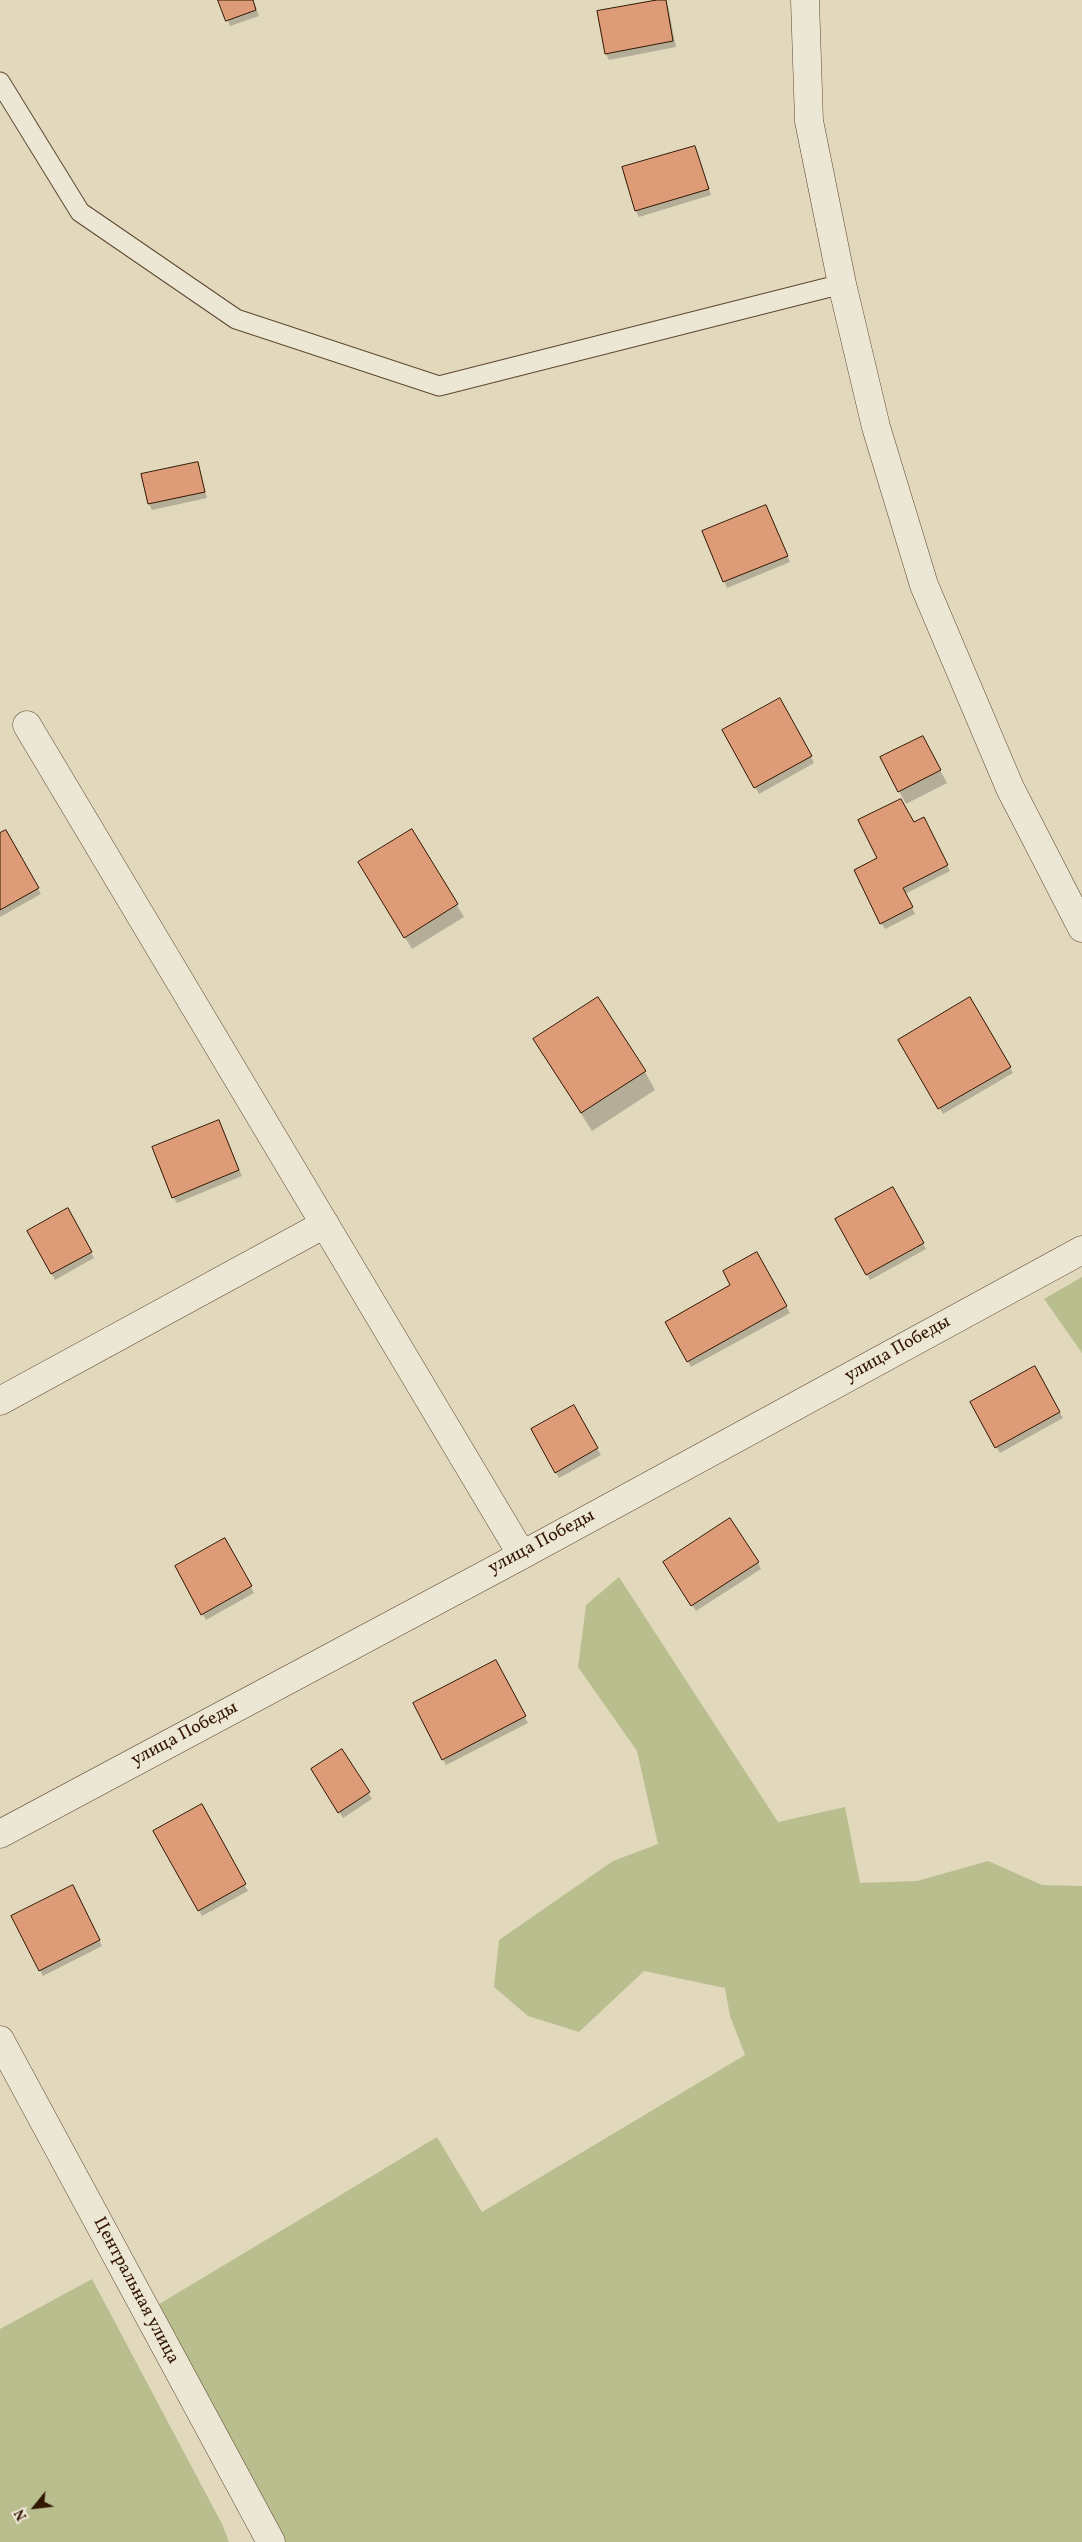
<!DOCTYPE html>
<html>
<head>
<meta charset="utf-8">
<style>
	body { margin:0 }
	#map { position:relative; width:1082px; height:2542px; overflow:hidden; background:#e2d9bd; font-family:Vollkorn,serif }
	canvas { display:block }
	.north { position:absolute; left:10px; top:2482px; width:50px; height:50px; -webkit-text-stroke:4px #ece6d4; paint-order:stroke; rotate:241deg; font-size:14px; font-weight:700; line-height:20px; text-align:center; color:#321601 }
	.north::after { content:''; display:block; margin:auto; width:18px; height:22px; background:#321601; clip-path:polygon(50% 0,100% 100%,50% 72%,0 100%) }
</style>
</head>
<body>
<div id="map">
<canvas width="1082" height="2542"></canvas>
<div class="north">N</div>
</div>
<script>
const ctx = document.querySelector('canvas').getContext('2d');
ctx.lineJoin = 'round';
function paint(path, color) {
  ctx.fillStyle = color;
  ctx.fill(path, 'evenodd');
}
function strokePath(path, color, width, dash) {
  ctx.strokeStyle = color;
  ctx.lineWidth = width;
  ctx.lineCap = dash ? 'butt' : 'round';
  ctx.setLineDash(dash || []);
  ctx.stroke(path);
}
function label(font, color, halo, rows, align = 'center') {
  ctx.font = font + ' Vollkorn,serif';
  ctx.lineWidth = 4;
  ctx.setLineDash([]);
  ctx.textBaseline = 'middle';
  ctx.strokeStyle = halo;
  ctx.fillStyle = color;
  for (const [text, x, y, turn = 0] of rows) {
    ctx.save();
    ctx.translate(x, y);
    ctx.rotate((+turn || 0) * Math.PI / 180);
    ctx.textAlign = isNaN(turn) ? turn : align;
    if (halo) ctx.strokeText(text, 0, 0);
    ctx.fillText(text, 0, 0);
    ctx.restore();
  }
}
paint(new Path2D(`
	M1082 1277V1353L1044 1299Z
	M619 1577 778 1822 845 1807 860 1883 917 1881 988 1861 1042 1885 1082 1886V2542H279L151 2309 437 2137 482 2212 745 2055 730 2016 725 1988 644 1971 579 2032 528 2016 494 1987 499 1940 613 1861 658 1844 637 1751 578 1667 586 1605Z
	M92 2279 222 2524 229 2542H0V2329Z`), '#b8be8e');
paint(new Path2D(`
	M220 0H253L259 16 230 26Z
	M664 0 668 6 676 47 609 60 606 54Z
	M695 147 711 195 639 217 636 211Z
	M197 463 207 498 152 510 149 504Z
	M766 506 790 562 727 588 704 531Z
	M780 700 814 763 759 794 724 731Z
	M929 750 947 783 906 804 899 791Z
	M913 824 927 825 950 871 905 894 915 914 885 929 881 923 879 859Z
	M412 831 464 917 412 949 367 875Z
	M6 832 41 894 0 917V835Z
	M970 999 1013 1073 943 1114 900 1040Z
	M545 1057 645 1072 655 1090 592 1131Z
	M221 1127 242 1176 177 1203 173 1197Z
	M893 1189 926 1249 870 1280 837 1220Z
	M67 1210 94 1258 55 1280 29 1232Z
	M757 1254 790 1313 691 1367 666 1322 732 1286Z
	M1034 1368 1063 1418 1000 1453 971 1403Z
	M574 1407 601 1455 559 1478 532 1430Z
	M225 1540 254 1593 206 1620 176 1567Z
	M758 1563 761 1569 696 1611 668 1568Z
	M499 1668 528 1723 446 1765 443 1759Z
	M341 1751 372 1799 343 1818 316 1776Z
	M201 1806 248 1891 202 1916 155 1832Z
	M76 1893 102 1946 43 1976 40 1970Z`), '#0003');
const building = new Path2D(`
	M218 0H253L256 10 226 21Z
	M657 0H666L673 41 605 54 597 11Z
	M695 146 709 189 635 211 622 167Z
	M198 462 205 492 148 504 141 474Z
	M766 505 788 556 723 582 702 531Z
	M780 698 812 756 754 788 722 730Z
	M923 736 941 770 898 792 880 757Z
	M901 799 914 822 924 817 948 865 903 888 913 907 880 924 854 870 877 858 858 820Z
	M412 829 458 904 404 938 358 862Z
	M6 830 39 888 0 910V833Z
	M598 997 646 1071 581 1113 533 1039Z
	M970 997 1011 1067 938 1109 898 1040Z
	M219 1120 239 1170 172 1198 152 1147Z
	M893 1187 924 1243 866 1275 835 1219Z
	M68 1208 92 1252 51 1274 27 1231Z
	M757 1252 787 1306 687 1362 665 1322 730 1285 723 1271Z
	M1035 1366 1060 1412 995 1448 970 1402Z
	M574 1405 598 1448 555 1473 531 1429Z
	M730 1518 759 1562 691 1606 663 1562Z
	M225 1538 252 1586 201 1615 175 1566Z
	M496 1660 526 1716 442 1760 413 1703Z
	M342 1749 370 1792 338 1813 311 1769Z
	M202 1804 246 1884 198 1911 153 1831Z
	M73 1885 100 1940 39 1971 11 1916Z`);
paint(building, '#de9b77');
strokePath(building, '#321601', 1);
const service = new Path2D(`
	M0 82 80 212 236 319 439 386 842 284`);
const pedestrian = new Path2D(`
	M161 2338 271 2542`);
const minor = new Path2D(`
	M805 0 809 121 842 284 876 427 924 585 1010 788 1082 928
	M27 725 522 1555
	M0 1401 325 1224
	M0 1834 522 1555 1082 1250
	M0 2040 161 2338`);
strokePath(service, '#5e4730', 21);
strokePath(pedestrian, '#5e4730', 29);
strokePath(minor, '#5e4730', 29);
strokePath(service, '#ece6d4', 19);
strokePath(pedestrian, '#ece6d4', 28);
strokePath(minor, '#ece6d4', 28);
label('18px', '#321601', '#ece6d4', [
	["улица Победы",898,1350,-29],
	["улица Победы",542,1543,-28],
	["улица Победы",185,1735,-28],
	["Центральная улица",135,2291,62]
]);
</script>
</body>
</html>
